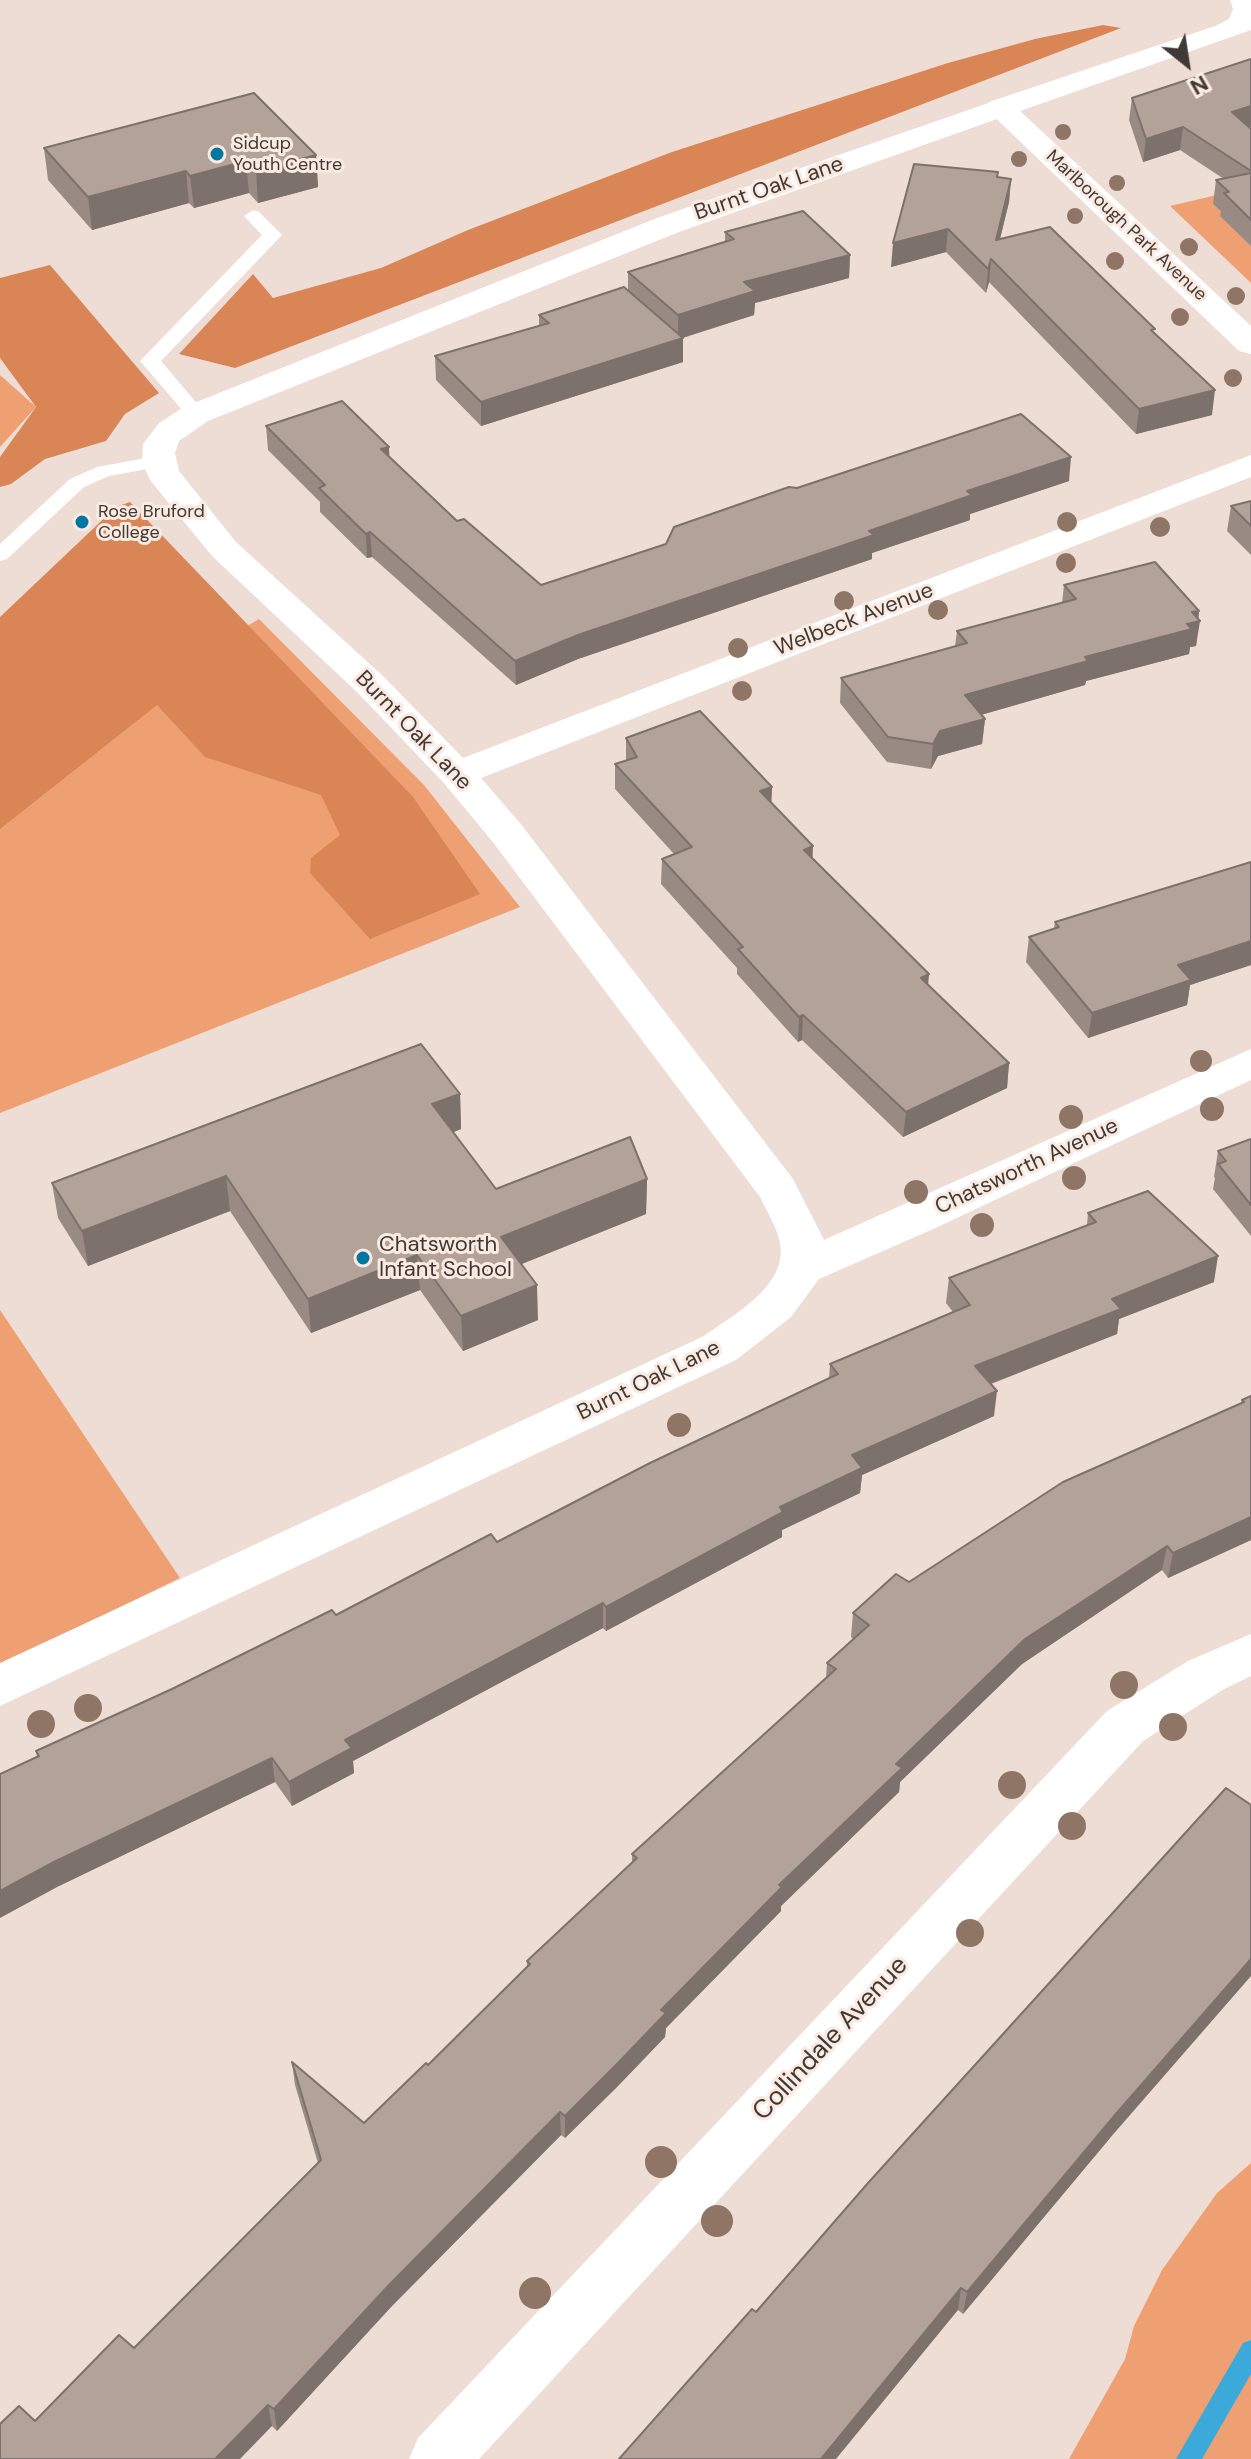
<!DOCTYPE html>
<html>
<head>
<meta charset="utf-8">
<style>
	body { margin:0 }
	#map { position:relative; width:1251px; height:2459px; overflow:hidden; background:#eeddd4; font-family:"DM Sans",sans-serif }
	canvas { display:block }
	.north { position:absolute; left:1147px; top:24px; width:80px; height:80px; -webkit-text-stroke:6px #fbeae1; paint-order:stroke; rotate:150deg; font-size:22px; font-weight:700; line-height:32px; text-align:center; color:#403a36 }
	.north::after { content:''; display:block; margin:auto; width:28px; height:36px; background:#403a36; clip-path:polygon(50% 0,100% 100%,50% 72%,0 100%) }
</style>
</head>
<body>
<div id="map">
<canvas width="1251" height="2459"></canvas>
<div class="north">N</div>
</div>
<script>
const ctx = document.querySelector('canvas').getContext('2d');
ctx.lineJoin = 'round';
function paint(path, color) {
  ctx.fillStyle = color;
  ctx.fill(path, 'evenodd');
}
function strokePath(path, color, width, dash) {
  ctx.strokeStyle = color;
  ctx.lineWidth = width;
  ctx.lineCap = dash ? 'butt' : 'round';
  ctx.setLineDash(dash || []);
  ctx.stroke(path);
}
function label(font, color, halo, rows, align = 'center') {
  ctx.font = font + ' "DM Sans",sans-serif';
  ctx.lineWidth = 6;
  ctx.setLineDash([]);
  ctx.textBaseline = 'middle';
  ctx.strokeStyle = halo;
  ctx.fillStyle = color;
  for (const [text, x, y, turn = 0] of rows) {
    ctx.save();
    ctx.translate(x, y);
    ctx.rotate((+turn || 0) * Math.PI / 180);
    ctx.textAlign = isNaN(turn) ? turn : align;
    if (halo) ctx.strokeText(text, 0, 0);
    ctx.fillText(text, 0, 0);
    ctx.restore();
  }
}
paint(new Path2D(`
	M1251 187V283L1170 206Z
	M0 375 36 407 0 447Z
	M259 619 424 785 520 907 0 1113V776Z
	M0 1310 180 1578 0 1665Z
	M1251 2163V2459H1069L1125 2359 1134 2326 1162 2270 1217 2193Z`), '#efa073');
paint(new Path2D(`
	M1103 25 1121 28 235 368 179 354 253 274 273 298 381 268 468 230 672 152 948 63 1035 39Z
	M50 265 159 393 125 414 106 441 45 459 11 484 0 487V457L36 407 0 358V278Z
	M130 502 413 797 480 894 370 939 310 873 311 858 340 835 321 795 205 757 157 705 0 829V617L116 507Z`), '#d98555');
paint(new Path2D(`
	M1251 2340V2374L1202 2459H1176L1243 2343Z`), '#3ca9db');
paint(new Path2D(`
	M253 210 259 212 282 235 161 361 206 414 196 420 189 418 140 361 262 235 244 216Z
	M157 456 167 462 164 466 109 476 84 487 7 559 0 561V544L70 479 97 467Z`), '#fff');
paint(new Path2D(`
	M1000 99 1011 102 1015 108 1011 114 679 232 208 421 179 441 175 453 179 471 236 542 384 677 463 758 1251 455V477L481 778 520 823 793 1179 824 1240 1251 1049V1080L931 1230 819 1279 791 1317 736 1360 0 1706V1663L704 1336C733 1315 788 1286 780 1243 777 1227 767 1212 760 1197L492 841 443 782 358 693 212 556 150 480 142 462 143 444 159 423 184 407 657 218Z
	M1251 1634V1676L1224 1689 1143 1741 479 2459H409L418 2438 1107 1711 1188 1661Z`), '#fff');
paint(new Path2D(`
	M1230 0H1251V30L1020 111 1251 326V354L1239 351 985 108 989 102 1215 26 1229 19 1233 9Z`), '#fff');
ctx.fillStyle = '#8f7565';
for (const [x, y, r] of [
	[1063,132,8],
	[1019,159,8],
	[1117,183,8],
	[1075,216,8],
	[1189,247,9],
	[1115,261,9],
	[1236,296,9],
	[1180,317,9],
	[1233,378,9],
	[1067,522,10],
	[1160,527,10],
	[1066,563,10],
	[844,601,10],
	[938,610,10],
	[738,648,10],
	[742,691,10],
	[1201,1061,11],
	[1212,1109,12],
	[1071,1117,12],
	[1074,1178,12],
	[916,1192,12],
	[982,1225,12],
	[679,1425,12],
	[1124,1685,14],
	[88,1708,14],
	[41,1724,14],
	[1173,1727,14],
	[1012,1785,14],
	[1072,1826,14],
	[970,1933,14],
	[661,2162,16],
	[717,2221,16],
	[535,2293,16]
]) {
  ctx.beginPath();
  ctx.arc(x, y, r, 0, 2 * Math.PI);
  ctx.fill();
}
paint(new Path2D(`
	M1132 98 1251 129V246L1220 216 1221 211 1213 204 1216 180 1224 179 1180 150 1143 162 1129 120Z
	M44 148 316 155 318 187 258 203 249 193 194 208 189 203 92 230 48 180Z
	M998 177 1011 179 1009 202 1000 239 1154 333 1212 415 1136 434 989 282 986 293 946 252 891 267Z
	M725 232 850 255 849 278 755 303 754 315 683 338V362L481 426 436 380 435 356 539 326V315L628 291V272L725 242Z
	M266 426 389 457 457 521 541 585 666 544 797 488 1069 481 970 514V520L872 553V559L578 659 516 685 372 557 367 558 320 512V502L268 450Z
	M1251 501V555L1227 531 1231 506Z
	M1064 585 1199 611 1196 646 1190 647 1189 654 1086 681 1085 685 981 715 985 719 982 744 938 756 931 769 887 762 840 703 841 678 955 646 957 631 1062 603Z
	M626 738 772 787 771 803 813 858 928 985 1009 1063 1007 1088 903 1137 802 1040 798 1042 737 974V968L661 884 662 859 674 854 615 789V764L626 761Z
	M1251 862V965L1190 985 1187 1005 1088 1038 1026 962 1029 937 1054 929 1055 922Z
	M460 1094 461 1129 453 1132 496 1189 647 1179 646 1214 521 1264 538 1320 463 1351 420 1290 311 1333 230 1211 88 1266 58 1218 52 1183Z
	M1251 1139V1236L1213 1189 1215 1178 1214 1177 1218 1151Z
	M1088 1213 1214 1282 1119 1319 1117 1334 991 1384 994 1416 862 1475 860 1493 782 1530V1537L606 1631 603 1628 353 1761 354 1773 292 1806 275 1782 59 1886 36 1751 497 1542 829 1379 830 1364 953 1312 946 1303 949 1278 1087 1225Z
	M1251 1396V1540L1168 1578 1162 1570 1022 1664 900 1782 899 1792 781 1906V1911L666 2028 665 2037 616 2088 565 2138 561 2135 391 2307 277 2431 272 2426 35 2421 134 2348 318 2163 295 2085 292 2062 364 2123 428 2065 527 1967V1961L632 1862V1854L826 1678 827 1663 853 1639 851 1637 853 1613 1241 1404 1242 1400Z
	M1110 2138 963 2314 958 2310 756 2312Z`), '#998b84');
paint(new Path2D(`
	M1251 106V127L1229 135 1232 112Z
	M1183 127 1180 150 1143 162 1146 139Z
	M316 155 318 187 258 203 256 171Z
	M246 161 249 193 194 208 190 176Z
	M186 171 189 203 92 230 88 197Z
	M1011 179 1009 202 994 263 996 240Z
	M948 229 946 252 891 267 893 243Z
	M850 255 849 278 755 303 754 315 678 339V315L744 282Z
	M991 259 989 282 986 293 988 269Z
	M683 338V362L481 426V402Z
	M1215 390 1212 415 1136 434 1139 409Z
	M389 447 390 471 381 449Z
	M1071 457 1069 481 970 514V520L872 553V559L578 659 516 685 515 661 578 635 869 531 967 491Z
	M370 532 372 557 367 558 366 534Z
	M1199 611 1198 622 1200 621 1196 646 1190 647 1189 654 1086 681 1085 685 963 720 965 695 1085 657 1192 612Z
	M985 719 982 744 938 756 931 769 933 744 940 731Z
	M772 787 771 812 760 791Z
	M813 846 812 872 804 850Z
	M1251 941V965L1190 985 1187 1005 1088 1038 1092 1013 1178 965Z
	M929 974 927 1000 921 978Z
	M803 1015 802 1040 798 1042 799 1017Z
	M1009 1063 1007 1088 903 1137 906 1112Z
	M460 1094 461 1129 434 1140 432 1104Z
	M226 1176 230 1211 88 1266 82 1231Z
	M647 1179 646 1214 502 1272 501 1237Z
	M417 1255 420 1290 311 1333 308 1299Z
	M1218 1256 1214 1282 1119 1319 1117 1334 972 1391 975 1366 1112 1299Z
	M537 1285 538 1320 463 1351 461 1316Z
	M997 1391 994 1416 862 1475 860 1493 782 1530V1537L606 1631V1607L780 1507 852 1455Z
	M1251 1517V1540L1168 1578 1173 1553Z
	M1167 1546 1162 1570 1022 1664 900 1782 899 1792 781 1906V1911L666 2028 665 2037 616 2088 565 2138V2116L661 2010 896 1764 1025 1639Z
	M603 1603V1628L353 1761 354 1773 292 1806 289 1782 345 1740Z
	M272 1758 275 1782 59 1886 0 1918V1891L54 1862Z
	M1251 1959V1976L1110 2138 963 2314 967 2292 1115 2115Z
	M560 2112 561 2135 391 2307 277 2431 274 2409 389 2285Z
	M961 2288 958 2310 836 2459H821Z
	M268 2405 272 2426 240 2459H215Z`), '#7d716b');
const building = new Path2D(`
	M1251 59V106L1232 112 1251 129V171L1183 127 1146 139 1132 98Z
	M254 93 316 155 256 171 246 161 190 176 186 171 88 197 44 148Z
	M914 164 998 172 997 177 1011 179 996 240 1050 227 1155 329 1151 330 1215 390 1139 409 991 259 988 269 948 229 893 243Z
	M1251 173V220L1224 193 1229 192 1216 180Z
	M803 211 850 255 744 282 755 291 678 315 628 272 734 239 725 232Z
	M624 287 683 338 481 402 435 356 549 323 539 315Z
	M342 401 389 447 381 449 457 521 464 519 541 585 666 544 674 527 789 487 797 488 1021 414 1071 457 967 491 972 495 869 531 874 535 578 635 515 661 370 532 366 534 319 488 325 485 266 426Z
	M1251 501V526L1231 506Z
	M1155 562 1199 611 1192 612 1200 621 1187 624 1192 629 1085 657 1088 661 965 695 985 719 940 731 933 744 888 737 841 678 967 643 957 631 1076 599 1064 585Z
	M700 711 772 787 760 791 813 846 804 850 929 974 921 978 1009 1063 906 1112 803 1015 799 1017 738 949 743 947 662 859 692 847 615 764 637 757 626 738Z
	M1251 862V941L1178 965 1191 980 1092 1013 1029 937 1059 927 1055 922Z
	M421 1044 460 1094 432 1104 496 1189 630 1137 647 1179 501 1237 537 1285 461 1316 417 1255 308 1299 226 1176 82 1231 52 1183Z
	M1251 1139V1205L1218 1164 1226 1161 1218 1151Z
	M1148 1191 1218 1256 1112 1299 1121 1309 975 1366 997 1391 852 1455 862 1468 780 1507 783 1512 606 1607 603 1603 345 1740 352 1748 289 1782 272 1758 54 1862 0 1891V1774L39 1756 36 1751 172 1689 332 1610 336 1615 491 1534 497 1542 650 1463 838 1374 830 1364 970 1305 949 1278 1096 1222 1088 1213Z
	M1251 1396V1517L1173 1553 1167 1546 1025 1639 896 1764 902 1768 779 1885 782 1887 661 2010 666 2013 616 2065 565 2116 560 2112 389 2285 274 2409 268 2405 215 2459H0V2424L19 2406 35 2421 119 2335 134 2348 321 2160 292 2062 364 2123 426 2063 428 2065 530 1964 527 1961 637 1858 632 1854 836 1669 827 1663 869 1625 853 1613 896 1574 909 1582 1063 1482 1244 1402 1242 1400Z
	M1226 1788 1251 1805V1959L1115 2115 967 2292 961 2288 821 2459H619L752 2309 756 2312 868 2183Z`);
paint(building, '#b2a299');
strokePath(building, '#7d716b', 2);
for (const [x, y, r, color] of [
	[217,154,8,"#0576a0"],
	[82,522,8,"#0576a0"],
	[363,1258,8,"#0576a0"]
]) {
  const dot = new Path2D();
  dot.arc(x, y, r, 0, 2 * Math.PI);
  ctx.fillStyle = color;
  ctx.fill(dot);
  strokePath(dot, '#fbeae1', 3);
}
label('18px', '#403a36', '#fbeae1', [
	["Sidcup",233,144],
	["Youth Centre",233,165],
	["Rose Bruford",98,512],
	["College",98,533]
], 'left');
label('18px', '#403a36', '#fbeae1', [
	["Marlborough Park Avenue",1126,226,43]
]);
label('22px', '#403a36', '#fbeae1', [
	["Burnt Oak Lane",769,189,-19],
	["Welbeck Avenue",854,620,-21],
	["Burnt Oak Lane",413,731,46],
	["Chatsworth Avenue",1027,1167,-25],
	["Burnt Oak Lane",649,1381,-26]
]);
label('22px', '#403a36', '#fbeae1', [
	["Chatsworth",379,1245],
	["Infant School",379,1270]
], 'left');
label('26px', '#403a36', '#fbeae1', [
	["Collindale Avenue",831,2039,-47]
]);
</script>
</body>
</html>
